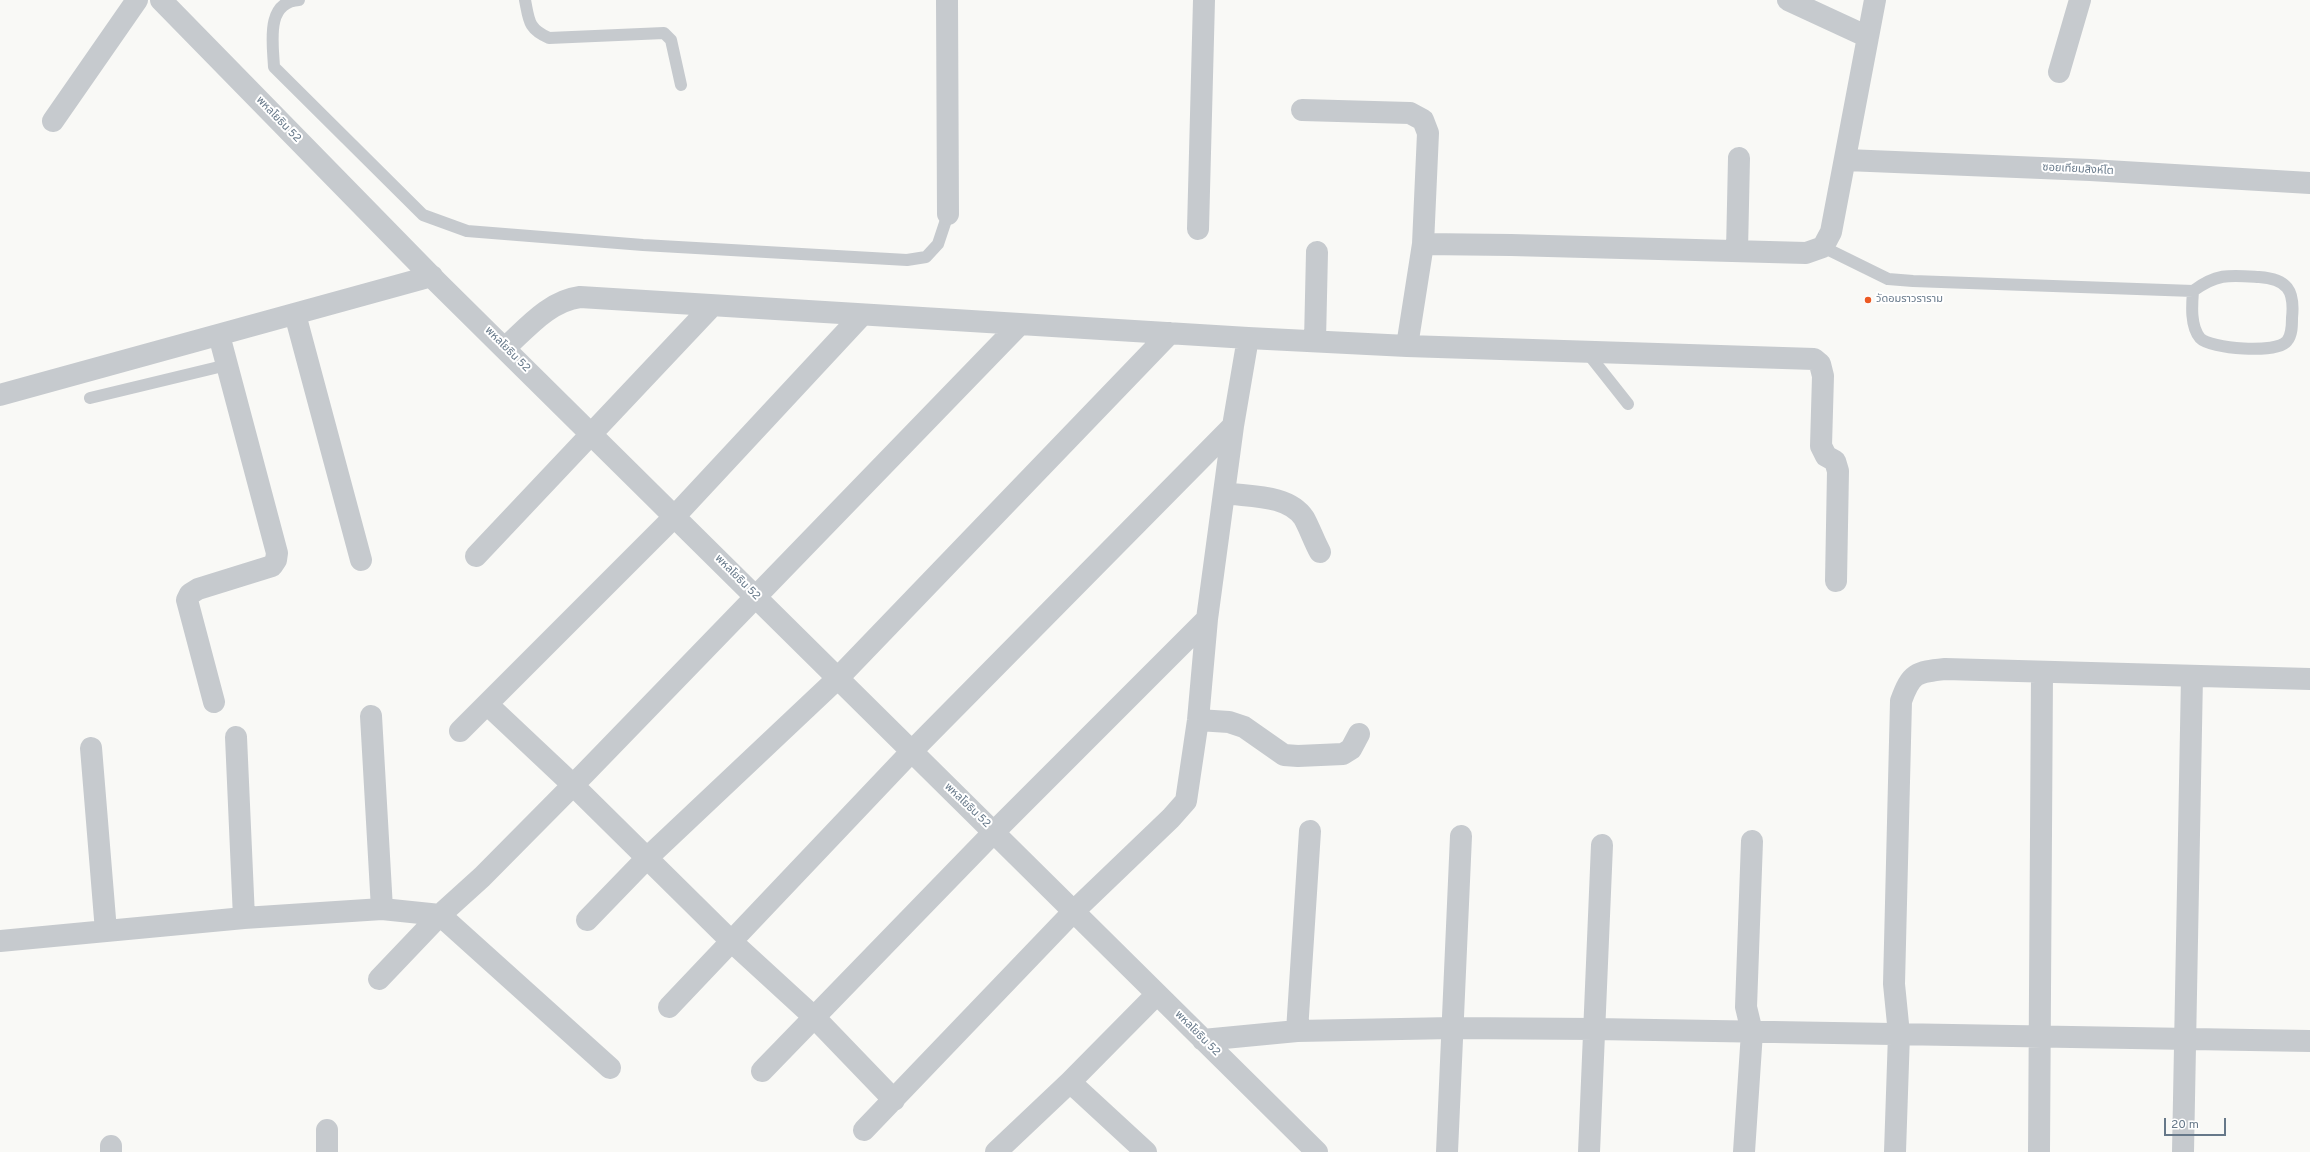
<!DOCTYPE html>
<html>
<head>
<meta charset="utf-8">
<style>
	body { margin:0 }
	#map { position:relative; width:2310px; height:1152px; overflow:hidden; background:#f9f9f6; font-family:Overpass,sans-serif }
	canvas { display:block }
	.scale { position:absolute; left:2164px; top:1118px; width:62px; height:18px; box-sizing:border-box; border:2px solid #667889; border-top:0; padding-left:5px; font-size:12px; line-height:14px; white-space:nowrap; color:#667889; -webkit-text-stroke:3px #fff; paint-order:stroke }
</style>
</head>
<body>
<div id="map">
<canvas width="2310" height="1152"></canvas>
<div class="scale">20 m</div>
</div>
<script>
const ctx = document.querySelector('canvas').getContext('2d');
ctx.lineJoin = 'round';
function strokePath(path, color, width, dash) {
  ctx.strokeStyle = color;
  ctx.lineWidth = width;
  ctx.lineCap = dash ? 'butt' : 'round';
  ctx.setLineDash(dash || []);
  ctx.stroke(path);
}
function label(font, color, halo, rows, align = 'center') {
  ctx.font = font + ' Overpass,"Noto Sans Thai",sans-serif';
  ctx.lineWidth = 4;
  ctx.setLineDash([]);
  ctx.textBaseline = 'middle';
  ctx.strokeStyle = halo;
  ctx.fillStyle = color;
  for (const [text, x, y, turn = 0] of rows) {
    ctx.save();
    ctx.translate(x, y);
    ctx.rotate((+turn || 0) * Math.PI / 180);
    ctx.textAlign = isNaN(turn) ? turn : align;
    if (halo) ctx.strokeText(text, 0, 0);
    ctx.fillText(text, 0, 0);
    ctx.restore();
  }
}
strokePath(new Path2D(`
	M299 0C265 2 273 44 274 67L423 215 467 231 643 245 907 260 926 257 938 244 948 214
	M525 0C529 20 528 29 549 38L664 33 671 40 681 85
	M1823 247 1888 279 1913 281 2193 291C2217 273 2230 275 2259 277 2287 279 2295 290 2292 318 2292 326 2292 335 2287 341 2277 354 2210 349 2200 338 2190 326 2192 304 2193 291
	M1586 351 1628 404
	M90 398 227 365`), '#c6cace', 12);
strokePath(new Path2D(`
	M161 0 437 282 1317 1152
	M947 0 948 214
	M1788 0 1868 37
	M2059 72 2080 0
	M1302 110 1410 113 1423 120 1428 133 1423 244 1407 346
	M53 121 137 0
	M1846 160 2090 170 2310 183
	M1198 229 1204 0
	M1423 244 1511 245 1806 253 1823 247 1831 232 1875 0
	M1737 251 1739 158
	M295 314 361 560
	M1315 341 1317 252
	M505 348C527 328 549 301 580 297L1248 338 1407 346 1814 359 1820 364 1823 376 1821 446 1826 456 1835 461 1838 471 1836 581
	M0 395 432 276
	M1224 493C1249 497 1288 494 1304 518 1310 529 1314 541 1320 552
	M476 556 712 306
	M214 702 187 600 190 594 198 589 272 566 276 560 277 553 219 335
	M488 705 573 785 731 941 815 1018 894 1100
	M371 716 382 909
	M1198 720 1229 722 1244 727 1284 755 1298 756 1343 754 1351 749 1359 734
	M460 731 674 517 862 315
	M236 737 244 918
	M91 748 106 931
	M587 920 646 859 838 678 1170 333
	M0 941 244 918 382 909 440 915 610 1068
	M379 979 440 915 482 877 585 773 1019 325
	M669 1007 911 752 1233 426
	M1297 1031 1310 831
	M1203 1040 1297 1031 1453 1028 1595 1029 2310 1041
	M762 1071 994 832 1207 619
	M1070 1082 1146 1152
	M327 1130V1152
	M864 1130 1074 911 1171 818 1186 801 1198 720 1207 619 1233 426 1248 338
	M111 1152V1146
	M996 1152 1070 1082 1157 994
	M1447 1152 1461 836
	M1589 1152 1602 845
	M1744 1152 1752 1032 1746 1007 1752 841
	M1895 1152 1899 1034 1894 984 1901 701C1911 673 1916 672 1945 669L2310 679
	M2039 1152 2042 673
	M2183 1152 2192 676`), '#c6cace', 22);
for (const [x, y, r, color] of [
	[1868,300,4,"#ec5a23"]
]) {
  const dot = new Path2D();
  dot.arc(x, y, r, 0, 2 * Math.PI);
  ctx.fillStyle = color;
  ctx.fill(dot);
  strokePath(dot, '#fff', 1.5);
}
label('11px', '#667889', '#fff', [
	["พหลโยธิน 52",278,120,46],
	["ซอยเทียมสิงห์โต",2078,170,3],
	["พหลโยธิน 52",507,350,45],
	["พหลโยธิน 52",737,578,45],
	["พหลโยธิน 52",967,806,44],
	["พหลโยธิน 52",1197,1034,45]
]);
label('11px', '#667889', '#fff', [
	["วัดอมราวราราม",1876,300]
], 'left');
</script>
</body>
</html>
